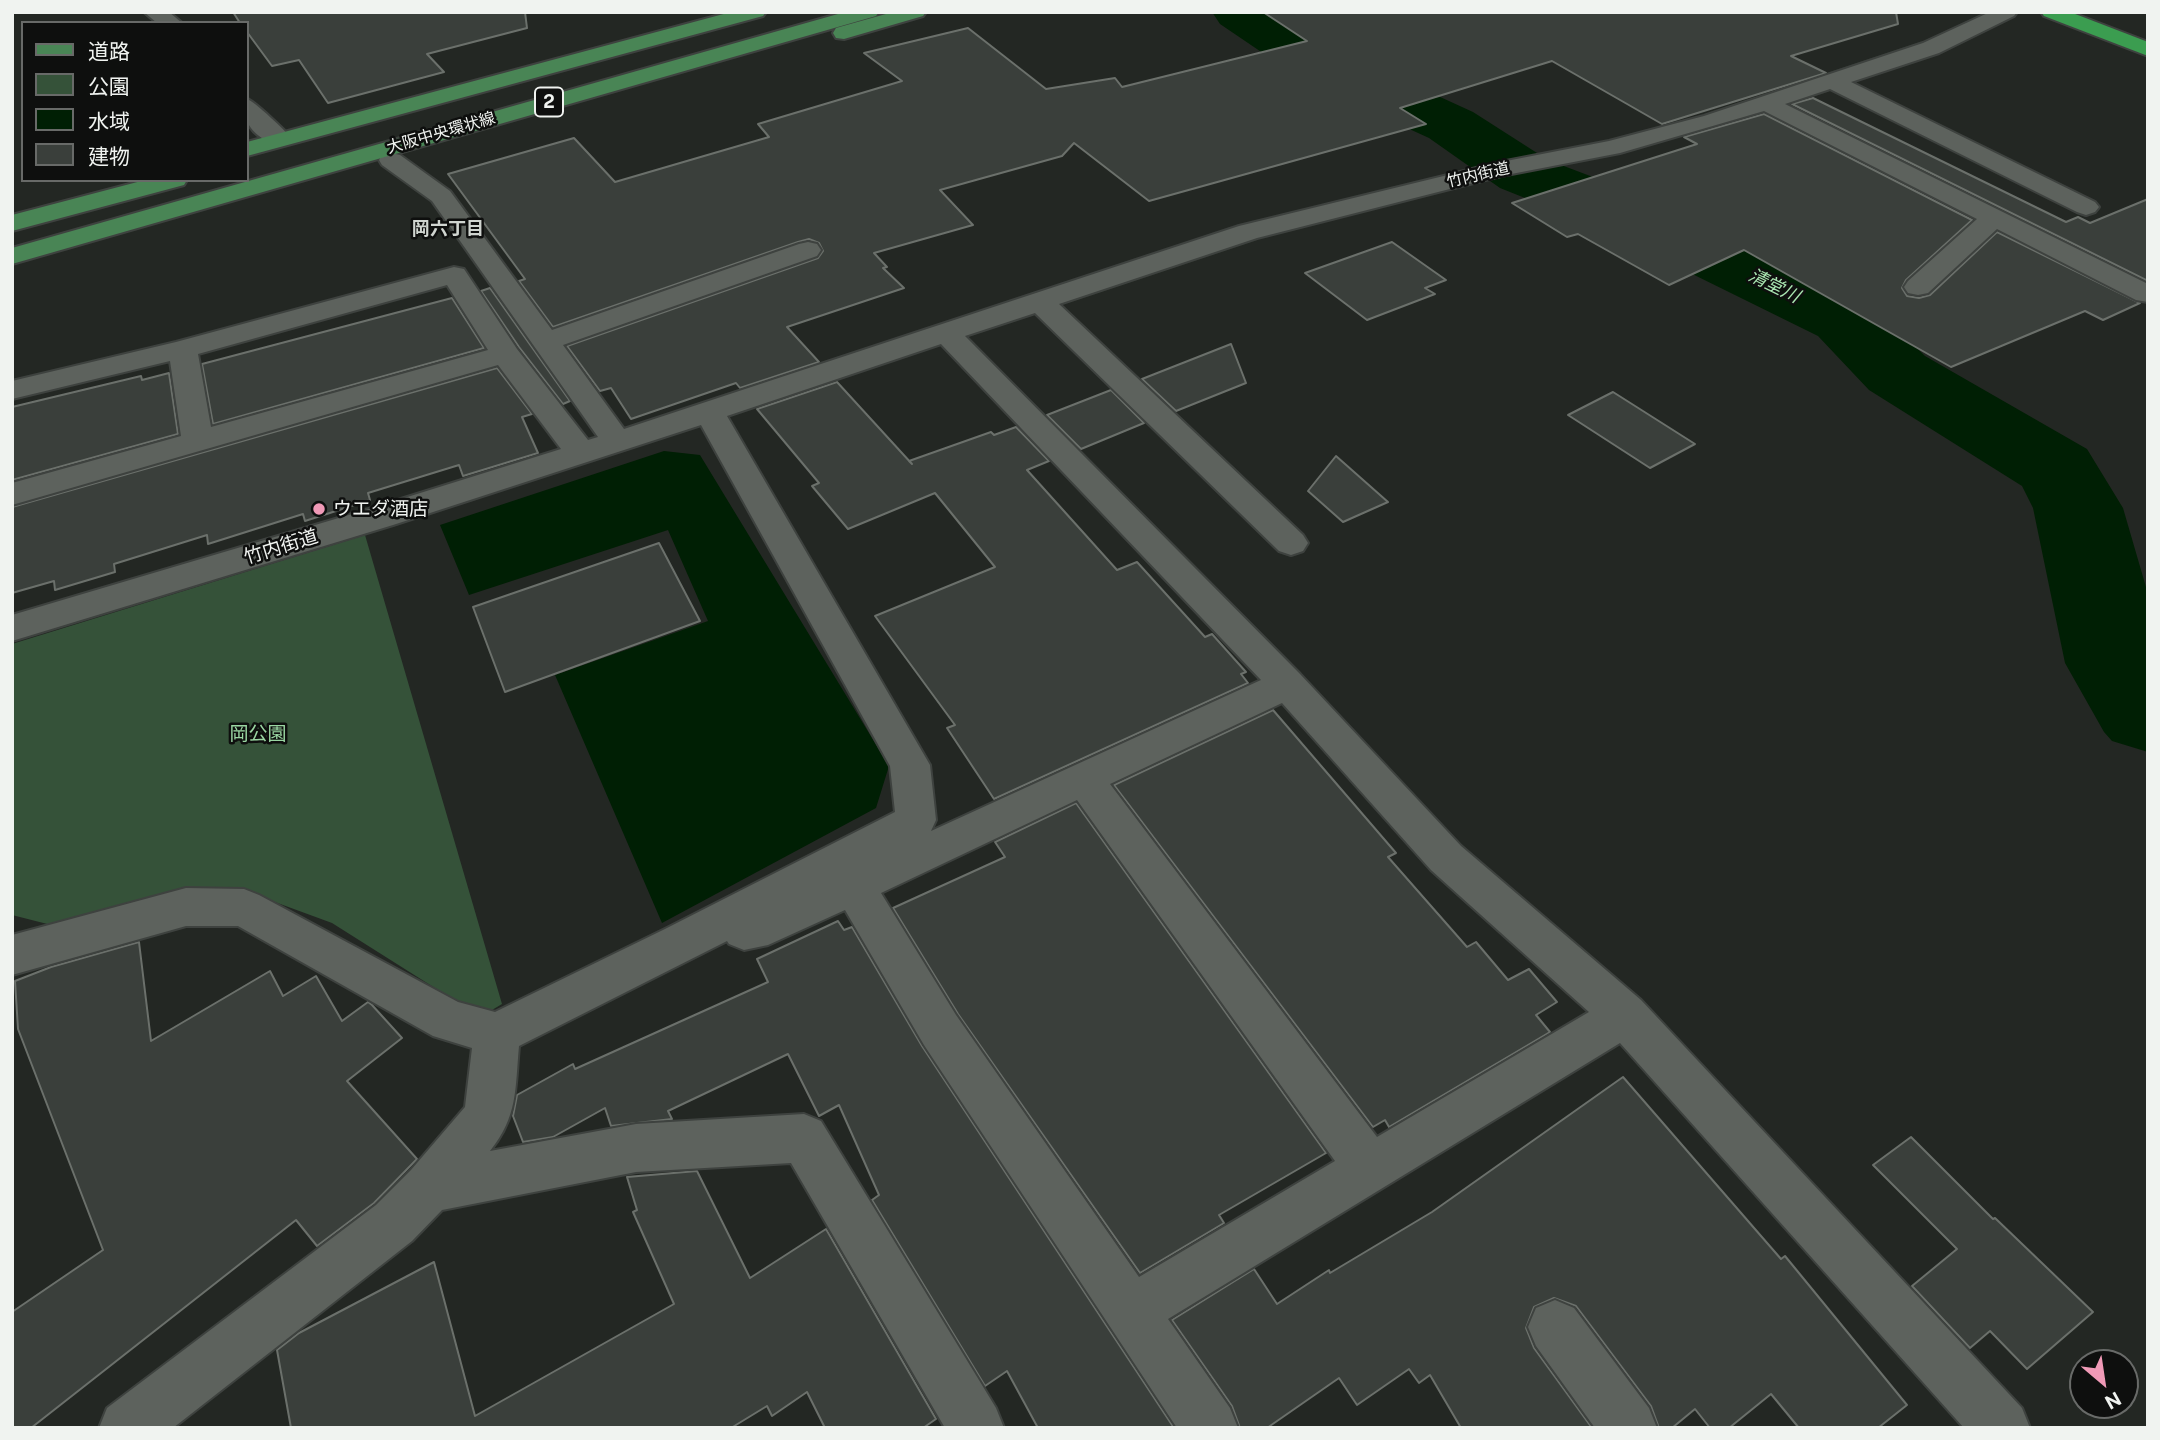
<!DOCTYPE html>
<html>
<head>
<meta charset="utf-8">
<style>
	body { margin:0 }
	#map { position:relative; width:2160px; height:1440px; overflow:hidden; background:#232723; font-family:"Public Sans","Noto Sans JP",sans-serif }
	canvas { display:block }
	.frame { position:absolute; inset:0; border:14px solid #f0f3f0; pointer-events:none }
	.legend { position:absolute; left:21px; top:21px; width:228px; height:161px; box-sizing:border-box; background:#0e0f0e; border:2px solid #686a68; margin:0; padding:9px 12px; list-style:none; font-size:21px; color:#f0f3f0 }
	.legend li { display:flex; align-items:center; gap:14px; height:35px }
	.legend b { width:35px; border:2px solid #686a68 }
	.north { position:absolute; left:2069px; top:1349px; width:70px; height:70px; box-sizing:border-box; background:#0e0f0e; border:2px solid #686a68; border-radius:50%; rotate:151deg; font-size:19px; font-weight:700; line-height:28px; text-align:center; color:#f0f3f0 }
	.north::after { content:''; display:block; margin:auto; width:24px; height:32px; background:#f09ab7; clip-path:polygon(50% 0,100% 100%,50% 72%,0 100%) }
</style>
</head>
<body>
<div id="map">
<canvas width="2160" height="1440"></canvas>
<div class="frame"></div>
<ul class="legend">
<li><b style="height:9px;background:#498555"></b>道路</li>
<li><b style="height:19px;background:#355239"></b>公園</li>
<li><b style="height:19px;background:#001f04"></b>水域</li>
<li><b style="height:19px;background:#3a3f3b"></b>建物</li>
</ul>
<div class="north">N</div>
</div>
<script>
const ctx = document.querySelector('canvas').getContext('2d');
ctx.lineJoin = 'round';
function paint(path, color) {
  ctx.fillStyle = color;
  ctx.fill(path, 'evenodd');
}
function strokePath(path, color, width, dash) {
  ctx.strokeStyle = color;
  ctx.lineWidth = width;
  ctx.lineCap = dash ? 'butt' : 'round';
  ctx.setLineDash(dash || []);
  ctx.stroke(path);
}
function label(font, color, halo, rows, align = 'center') {
  ctx.font = font + ' "Public Sans","Noto Sans JP",sans-serif';
  ctx.lineWidth = 5;
  ctx.setLineDash([]);
  ctx.textBaseline = 'middle';
  ctx.strokeStyle = halo;
  ctx.fillStyle = color;
  for (const [text, x, y, turn = 0] of rows) {
    ctx.save();
    ctx.translate(x, y);
    ctx.rotate((+turn || 0) * Math.PI / 180);
    ctx.textAlign = isNaN(turn) ? turn : align;
    if (halo) ctx.strokeText(text, 0, 0);
    ctx.fillText(text, 0, 0);
    ctx.restore();
  }
}
paint(new Path2D(`
	M365 535 502 1004 487 1013 465 1007 332 923 253 894 63 928 12 915V644Z`), '#355239');
paint(new Path2D(`
	M664 451 700 455 889 766 876 808 662 923 555 675 708 621 668 530 469 595 440 525Z`), '#001f04');
paint(new Path2D(`
	M1212 12H1279L1385 80 1438 96 1473 112 1548 160 1643 196 1872 304 1925 356 2087 449 2123 508 2148 594V752L2112 741 2104 732 2065 663 2033 508 2022 486 1869 390 1818 336 1595 226 1500 188 1429 138 1394 122 1341 106 1220 24Z`), '#001f04');
const building = new Path2D(`
	M233 12H525L527 28 427 54 444 72 328 103 299 60 272 66 247 32V23H240Z
	M1263 12H1896L1898 24 1791 56 1826 73 1662 124 1552 61 1400 108 1426 124 1149 201 1074 143 1062 156 940 190 973 225 874 253 887 267 883 268 904 288 787 327 819 362 740 388 736 383 631 419 611 388 600 391 567 346 818 258 823 251 819 243 809 239 798 242 553 327 519 281 525 279 448 174 574 138 615 182 769 137 758 124 902 81 864 53 968 28 1046 89 1115 78 1122 87 1307 41Z
	M1813 98 2066 222 2078 217 2090 223 2148 199V281L1792 104Z
	M1764 114 1972 220 1906 280 1902 288 1907 296 1919 298 1930 295 1997 232 2140 303 2103 320 2085 311 1951 367 1744 250 1669 285 1578 234 1567 237 1512 203 1697 144 1684 137Z
	M1392 242 1446 280 1425 288 1435 294 1367 320 1305 273Z
	M490 288 570 401 563 404 519 347 481 291Z
	M452 298 484 348 213 424 202 364Z
	M1231 344 1246 383 1176 411 1142 379Z
	M497 368 532 414 522 417 538 453 463 476 459 465 368 493 370 500 305 521 303 514 208 544 207 535 114 564 115 572 55 590 54 581 12 593V507Z
	M169 373 178 434 12 480V407L141 376 142 380Z
	M837 382 912 464 909 461 991 432 994 435 1016 427 1049 461 1027 470 1117 570 1137 562 1205 637 1212 634 1246 672 1241 674 1248 683 994 799 947 728 955 725 875 616 995 567 935 493 848 529 812 486 819 483 757 409Z
	M1111 390 1144 423 1081 449 1047 415Z
	M1613 392 1695 444 1650 468 1568 415Z
	M1336 456 1388 502 1343 522 1308 491Z
	M659 543 700 621 505 692 473 607Z
	M1273 710 1396 853 1388 857 1467 947 1476 942 1508 980 1529 969 1557 1002 1536 1015 1550 1032 1389 1127 1385 1120 1373 1127 1114 785Z
	M1076 803 1326 1153 1219 1215 1224 1223 1140 1273 958 1014 893 908 1005 857 995 842Z
	M838 921 844 930 852 927 922 1046 1174 1428H1038L1007 1371 985 1386 872 1200 879 1195 839 1105 819 1116 788 1054 668 1111 672 1119 611 1126 605 1108 553 1137 523 1142 513 1116 517 1095 573 1064 575 1069 768 982 757 959Z
	M139 942 151 1041 270 971 283 996 316 976 342 1021 368 1002 372 1005 402 1038 347 1081 417 1159 374 1203 317 1246 296 1220 31 1428H12V1312L103 1250 18 1029 15 981 51 967Z
	M1623 1077 1781 1259 1785 1256 1907 1405 1878 1428H1799L1771 1394 1729 1428H1710L1695 1409 1672 1428H1659L1651 1406 1576 1306 1554 1298 1534 1307 1526 1328 1534 1348 1592 1428H1461L1430 1375 1419 1383 1409 1369 1357 1405 1339 1378 1267 1428H1240L1232 1406 1172 1320 1254 1269 1277 1304 1329 1270 1330 1273 1432 1212Z
	M1911 1137 1993 1219 1995 1218 2093 1312 2027 1369 1990 1331 1970 1348 1912 1286 1957 1249 1873 1165Z
	M697 1171 750 1278 826 1229 936 1419 923 1428H825L807 1392 772 1416 767 1406 731 1428H291L277 1350 299 1333 434 1262 475 1416 674 1304 633 1212 637 1210 627 1177Z`);
paint(building, '#3a3f3b');
strokePath(building, '#6b706b', 2);
const minor = new Path2D(`
	M144 12H169L182 23H157Z
	M1990 12H2017L2014 16 1939 53 1851 82 2095 202 2099 207 2095 212 2086 215 2077 212 1830 89 1785 104 2148 284V302L2136 300 1997 229 1928 293 1918 295 1908 293 1904 287 1908 281 1977 219 1764 111 1620 153 1501 176 1257 238 1059 304 1303 535 1308 543 1303 551 1291 555 1279 551 1035 313 965 336 1300 674 1461 846 1641 1000 2022 1408 2030 1428H1964L1620 1043 1168 1319 1230 1408 1238 1428H1177L924 1045 845 910 768 945 744 950 729 944 727 941 519 1046C515 1090 518 1116 490 1151L636 1124 804 1114 821 1121 996 1408 1004 1428H945L791 1163 636 1172 442 1210 412 1241 173 1428H99L107 1408 376 1205 411 1170 465 1107 472 1048 433 1036 238 926H186L12 975V935L186 888 244 889 259 895 458 1002 495 1012 665 929 895 812 890 766 701 425 393 525 12 641V615L369 509 561 449 498 365 12 505V483L181 436 170 361 12 399V381L176 342 454 267 464 269 517 349 588 440 598 437 432 201 382 165 379 160 382 155 391 153 400 155 450 191 552 330 799 244 808 242 817 244 821 250 817 256 563 345 624 429 1239 226 1501 162 1609 141 1704 116 1923 43ZM447 285 488 350 211 427 198 354ZM941 344 1261 680 931 831 936 820 930 765 727 416ZM1282 703 1431 870 1589 1012 1377 1137 1110 784ZM1077 800 1335 1161 1139 1277 956 1015 881 893Z
	M247 99C254 101 287 132 292 139L288 144C274 148 253 136 247 121 245 116 247 105 247 99Z
	M1555 1300 1574 1308 1649 1408 1657 1428H1595L1536 1346 1528 1327 1536 1308Z`);
const major = new Path2D(`
	M731 12H766L763 16 247 156V142Z
	M845 12H879L876 16 12 264V248Z
	M893 12H926L923 16 844 39 836 38 833 33 836 28Z
	M145 180H187L184 185 12 231V215Z`);
const highway = new Path2D(`
	M2041 12H2070L2148 42V56L2044 16Z`);
strokePath(minor, '#3e423f', 4);
strokePath(major, '#3e423f', 4);
strokePath(highway, '#3e423f', 4);
paint(minor, '#5d625d');
paint(major, '#498555');
paint(highway, '#3b9d50');
for (const [x, y, r, color] of [
	[319,509,7,"#f09ab7"]
]) {
  const dot = new Path2D();
  dot.arc(x, y, r, 0, 2 * Math.PI);
  ctx.fillStyle = color;
  ctx.fill(dot);
  strokePath(dot, '#0e0f0e', 2.5);
}
label('16px', '#f0f3f0', '#0e0f0e', [
	["大阪中央環状線",441,133,-16],
	["竹内街道",1478,175,-13]
]);
for (const [x, y, w] of [
	[549,102,28]
]) {
  const box = new Path2D();
  box.roundRect(x - w / 2, y - 14.5, w, 29, 5);
  ctx.fillStyle = '#0e0f0e';
  ctx.fill(box);
  strokePath(box, '#f0f3f0', 2);
}
label('bold 18px', '#f0f3f0', null, [
	["2",549,102]
]);
label('bold 18px', '#d0d5d0', '#0e0f0e', [
	["岡六丁目",448,229]
]);
label('italic 18px', '#aae7b2', '#0e0f0e', [
	["清堂川",1774,286,26]
]);
label('19px', '#f0f3f0', '#0e0f0e', [
	["ウエダ酒店",333,509]
], 'left');
label('19px', '#f0f3f0', '#0e0f0e', [
	["竹内街道",281,547,-17]
]);
label('19px', '#9ad6a2', '#0e0f0e', [
	["岡公園",258,734]
]);
</script>
</body>
</html>
